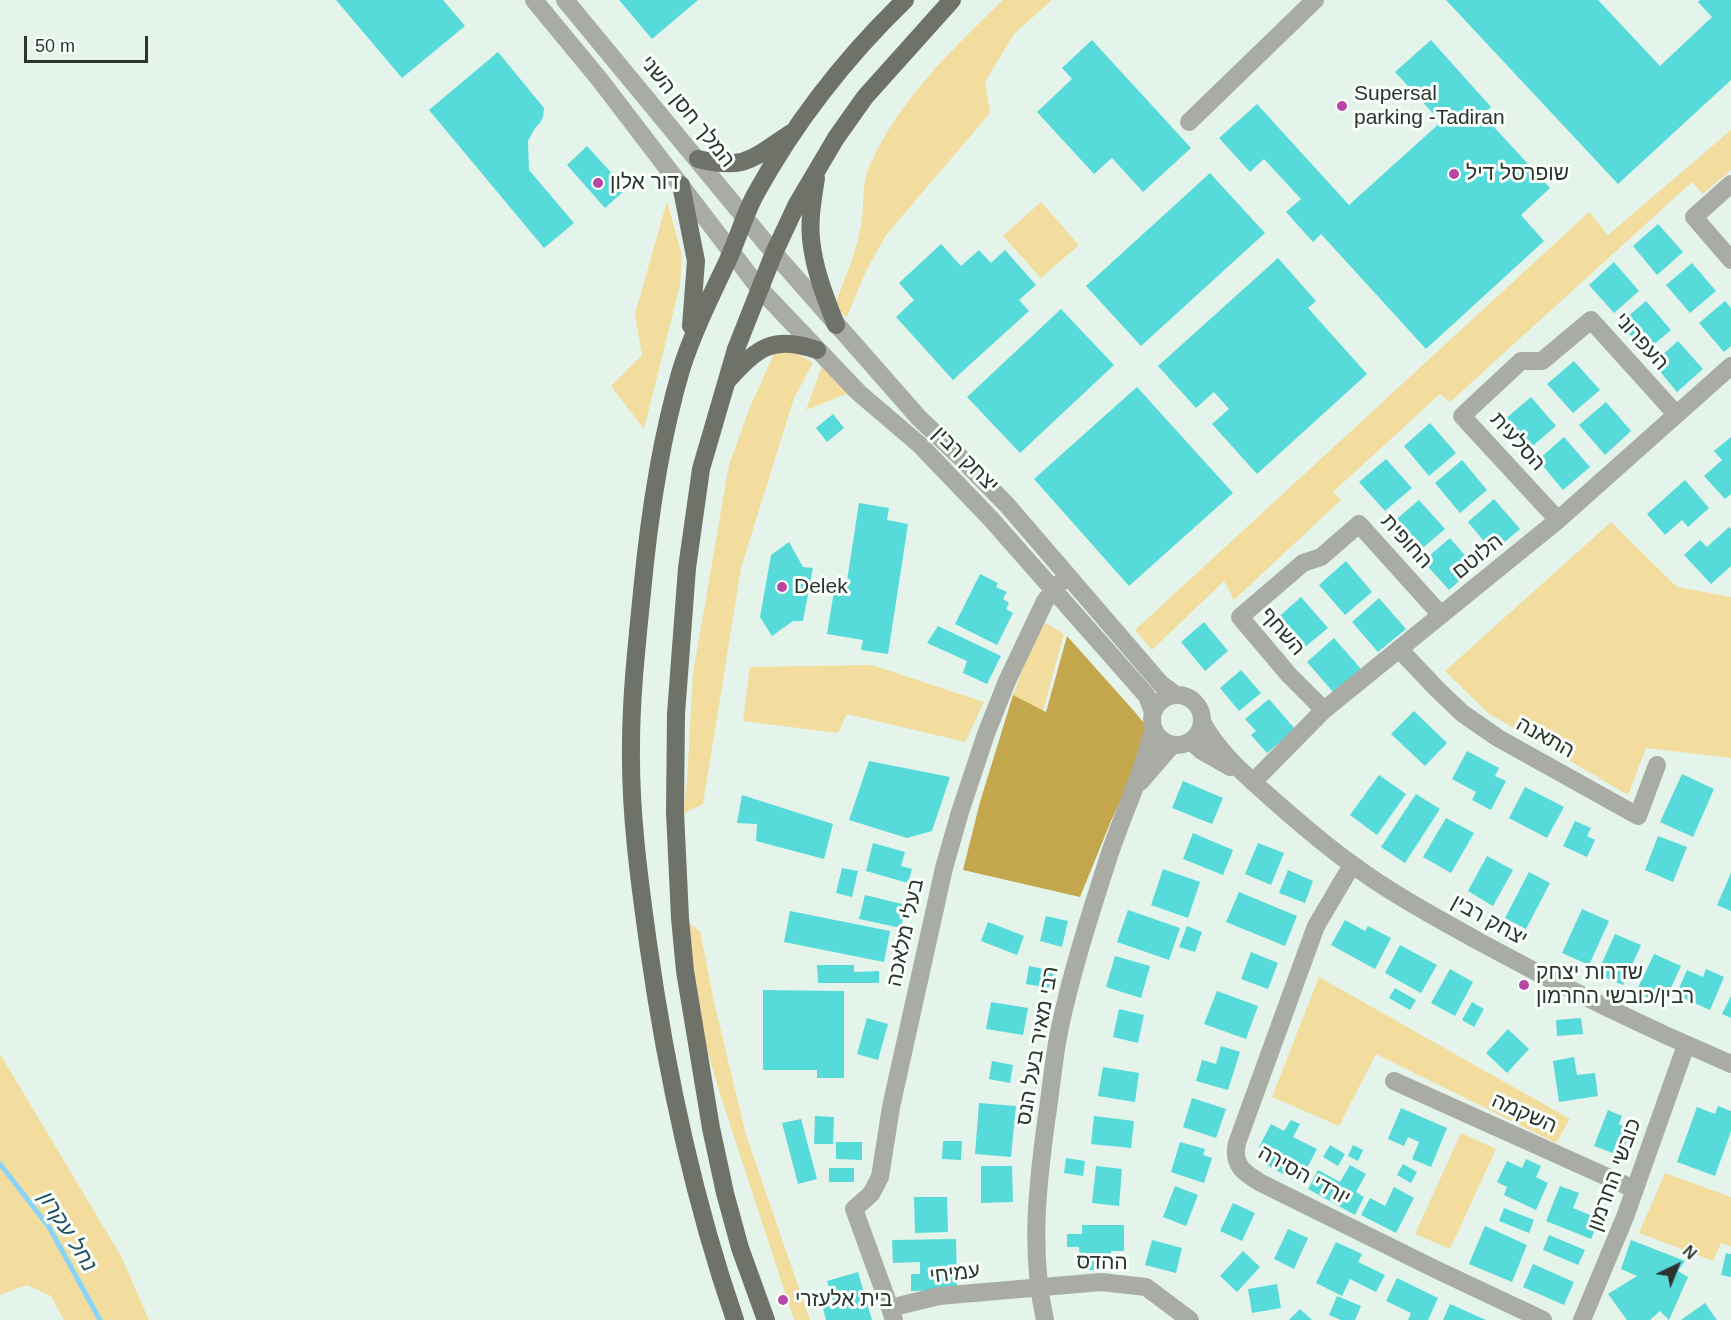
<!DOCTYPE html>
<html>
<head>
<meta charset="utf-8">
<style>
	body { margin:0 }
	#map { position:relative; width:1731px; height:1320px; overflow:hidden; background:#e5f4eb; font-family:Arial,sans-serif }
	canvas { display:block }
	.north { position:absolute; left:1647px; top:1236px; width:60px; height:60px; -webkit-text-stroke:4px #f9fffb; paint-order:stroke; rotate:43deg; font-size:16px; font-weight:700; line-height:24px; text-align:center; color:#2d332f }
	.north::after { content:''; display:block; margin:auto; width:21px; height:27px; background:#2d332f; clip-path:polygon(50% 0,100% 100%,50% 72%,0 100%) }
	.scale { position:absolute; left:24px; top:36px; width:124px; height:27px; box-sizing:border-box; border:3px solid #2d332f; border-top:0; padding-left:8px; font-size:18px; line-height:21px; white-space:nowrap; color:#2d332f; -webkit-text-stroke:4px #f9fffb; paint-order:stroke }
</style>
</head>
<body>
<div id="map">
<canvas width="1731" height="1320"></canvas>
<div class="north">N</div>
<div class="scale">50 m</div>
</div>
<script>
const ctx = document.querySelector('canvas').getContext('2d');
ctx.lineJoin = 'round';
function paint(path, color) {
  ctx.fillStyle = color;
  ctx.fill(path, 'evenodd');
}
function strokePath(path, color, width, dash) {
  ctx.strokeStyle = color;
  ctx.lineWidth = width;
  ctx.lineCap = dash ? 'butt' : 'round';
  ctx.setLineDash(dash || []);
  ctx.stroke(path);
}
function label(font, color, halo, rows, align = 'center') {
  ctx.font = font + ' Arial,"Noto Sans Hebrew",sans-serif';
  ctx.lineWidth = 6;
  ctx.setLineDash([]);
  ctx.textBaseline = 'middle';
  ctx.strokeStyle = halo;
  ctx.fillStyle = color;
  for (const [text, x, y, turn = 0] of rows) {
    ctx.save();
    ctx.translate(x, y);
    ctx.rotate((+turn || 0) * Math.PI / 180);
    ctx.textAlign = isNaN(turn) ? turn : align;
    if (halo) ctx.strokeText(text, 0, 0);
    ctx.fillText(text, 0, 0);
    ctx.restore();
  }
}
paint(new Path2D(`
	M1003 0H1052L1014 34 985 82 990 113 886 235 866 271 847 317 834 307C843 283 857 251 861 225 865 205 861 186 869 167 897 102 953 48 1003 0Z
	M1731 130V170L1703 194 1692 182 1450 402 1440 394 1333 492 1341 500 1234 600 1224 581 1152 650 1135 630 1589 212 1608 235Z
	M667 201 682 255 680 285 644 429 611 386 642 355 635 314Z
	M1041 202 1079 245 1041 278 1003 236Z
	M793 351 813 363 794 398 741 568 703 804 683 814 687 781 693 673 729 465 750 407 774 354Z
	M822 366 849 393 806 410Z
	M1611 522 1677 587 1731 597V758L1646 748 1628 795 1488 713 1445 671Z
	M1041 620 1064 634 1043 711 1013 695Z
	M872 665 984 702 965 742 847 714 838 733 743 721 750 667Z
	M686 921 700 931 714 1002 746 1135 810 1320H794L720 1094 702 1033Z
	M1319 977 1570 1119 1556 1143 1376 1054 1339 1126 1272 1097Z
	M0 1054 121 1256 149 1320H64L51 1296 27 1285 0 1295Z
	M1461 1133 1496 1149 1450 1249 1415 1234Z
	M1665 1173 1731 1197V1246L1721 1243 1713 1261 1639 1233Z`), '#f2dd9e');
paint(new Path2D(`
	M1067 636 1134 711 1144 723 1148 741 1111 821 1080 897 963 870 980 802 1013 695 1046 712Z`), '#c4a74d');
strokePath(new Path2D(`
	M0 1164 49 1227 100 1320`), '#88d5f9', 5);
paint(new Path2D(`
	M336 0H443L465 26 402 78Z
	M619 0H698L652 39Z
	M1446 0H1598L1660 66 1712 17 1698 2 1700 0H1731V80L1618 184Z
	M1092 40 1191 148 1143 192 1112 158 1094 174 1037 112 1072 79 1062 68Z
	M1431 40 1491 107 1483 115 1550 188 1521 215 1544 241 1426 349 1321 234 1313 242 1286 212 1301 199 1264 159 1250 172 1219 138 1257 104 1349 205 1441 122 1395 72Z
	M498 52 544 108 543 117 540 123 535 128 528 141 529 170 574 223 544 248 429 110Z
	M587 146 626 189 605 208 567 165Z
	M1210 173 1265 233 1141 346 1086 286Z
	M1658 224 1683 252 1657 275 1633 246Z
	M941 244 961 266 979 250 991 263 1005 250 1036 285 1019 300 1029 311 953 380 896 317 914 300 899 283Z
	M1278 258 1316 301 1308 308 1367 374 1257 474 1212 424 1229 409 1214 392 1196 408 1158 366Z
	M1614 262 1639 291 1614 313 1589 285Z
	M1692 263 1716 291 1690 313 1666 285Z
	M1646 301 1671 330 1645 352 1620 323Z
	M1725 301 1731 308V346L1724 352 1699 323Z
	M1061 309 1114 365 1020 453 967 397Z
	M1678 341 1703 369 1677 392 1653 363Z
	M1574 361 1600 390 1573 413 1547 384Z
	M1137 387 1233 493 1129 586 1034 479Z
	M1531 397 1556 426 1529 449 1504 420Z
	M1606 402 1631 431 1605 455 1579 425Z
	M833 414 844 428 827 442 816 428Z
	M1430 423 1456 453 1429 476 1404 446Z
	M1564 437 1590 467 1563 490 1538 460Z
	M1731 437V494L1725 499 1704 476 1722 460 1714 451Z
	M1386 459 1412 488 1385 511 1359 482Z
	M1462 460 1487 490 1460 513 1435 483Z
	M1685 480 1709 508 1688 527 1682 520 1665 535 1647 514Z
	M1494 499 1520 529 1493 552 1468 522Z
	M1419 500 1445 529 1418 552 1392 523Z
	M859 503 889 508 887 520 908 524 888 654 861 650 863 640 827 634 836 579 847 581Z
	M1729 527 1731 529V566L1711 584 1684 555 1700 540 1707 547Z
	M1450 538 1475 567 1449 590 1423 561Z
	M789 542 803 567 813 568 803 621H793L772 636 760 617 771 555Z
	M1346 561 1372 592 1345 615 1319 585Z
	M980 574 998 583 996 587 1007 592 1003 599 1009 603 1006 609 1013 613 997 645 955 624Z
	M1301 597 1328 628 1300 651 1274 621Z
	M1379 598 1406 629 1378 652 1352 622Z
	M1204 622 1228 651 1205 671 1181 642Z
	M938 626 1001 656 987 684 963 673 967 661 927 643Z
	M1334 638 1361 669 1333 692 1307 662Z
	M1241 670 1261 693 1239 711 1220 688Z
	M1269 699 1295 729 1267 753 1251 735 1256 731 1245 719Z
	M1414 711 1447 743 1425 766 1391 734Z
	M1467 751 1499 768 1495 776 1506 781 1491 810 1472 800 1476 792 1452 779Z
	M869 761 950 777 932 831 907 838 849 820Z
	M1682 774 1714 789 1693 837 1660 822Z
	M1379 775 1406 794 1377 835 1350 815Z
	M1183 781 1223 798 1212 824 1172 808Z
	M1525 787 1564 807 1547 838 1509 818Z
	M1416 794 1440 809 1405 863 1381 847Z
	M742 795 833 824 824 859 756 841 757 824 737 823Z
	M1446 818 1474 833 1451 873 1423 857Z
	M1575 821 1591 828 1587 836 1595 840 1587 857 1563 846Z
	M1193 833 1233 850 1223 875 1183 859Z
	M1658 836 1687 847 1673 882 1645 870Z
	M873 843 905 852 901 866 912 869 908 883 866 871Z
	M1258 843 1284 853 1271 885 1245 874Z
	M1487 856 1513 870 1493 906 1468 891Z
	M842 868 858 871 852 897 836 893Z
	M1163 869 1200 882 1188 918 1151 905Z
	M1288 870 1313 881 1305 903 1279 893Z
	M1529 872 1550 883 1526 929 1505 918Z
	M1731 873V911L1717 905Z
	M1239 892 1297 916 1285 946 1226 922Z
	M865 895 906 905 901 928 859 919Z
	M1582 909 1609 921 1589 965 1562 953Z
	M1128 910 1180 928 1169 960 1117 942Z
	M790 911 890 931 884 962 784 942Z
	M1046 916 1068 921 1062 947 1040 941Z
	M1345 920 1365 931 1368 926 1391 938 1375 969 1331 945Z
	M988 922 1024 936 1017 955 981 941Z
	M1187 926 1202 932 1195 952 1179 947Z
	M1615 934 1641 945 1623 985 1597 974Z
	M1400 945 1437 965 1421 993 1385 973Z
	M1251 952 1278 963 1268 989 1241 979Z
	M1654 954 1681 966 1663 1005 1636 992Z
	M1115 956 1150 966 1141 998 1106 987Z
	M817 965H854V972L879 971V983H818Z
	M1029 966 1054 971 1051 988 1026 984Z
	M1450 969 1473 982 1455 1016 1431 1003Z
	M1706 969 1724 977 1710 1010 1676 995 1687 970 1703 977Z
	M1395 988 1416 1000 1410 1010 1389 998Z
	M763 990 844 991V1078H817V1070H763Z
	M1217 991 1258 1006 1246 1039 1204 1024Z
	M1731 996V1018L1722 1014Z
	M991 1002 1028 1008 1023 1035 986 1029Z
	M1472 1002 1484 1009 1474 1027 1462 1020Z
	M1119 1009 1144 1015 1138 1043 1113 1037Z
	M867 1018 888 1024 878 1060 857 1054Z
	M1581 1018 1583 1034 1557 1036 1556 1020Z
	M1508 1029 1529 1049 1507 1073 1486 1053Z
	M1221 1046 1240 1052 1228 1090 1196 1081 1202 1060 1216 1064Z
	M1574 1057 1577 1075 1595 1073 1598 1096 1559 1102 1553 1061Z
	M992 1061 1013 1065 1010 1083 989 1079Z
	M1103 1067 1139 1073 1135 1102 1098 1096Z
	M1192 1098 1226 1109 1216 1138 1183 1127Z
	M979 1103 1016 1106 1011 1157 975 1154Z
	M1718 1106 1731 1111V1131L1715 1176 1677 1162 1697 1107 1715 1114Z
	M1401 1108 1447 1128 1431 1167 1412 1159 1419 1142 1408 1137 1404 1146 1388 1139Z
	M1608 1110 1622 1116 1619 1124 1631 1129 1621 1156 1594 1146Z
	M815 1116 834 1117 833 1144H814Z
	M1094 1116 1134 1121 1131 1148 1091 1144Z
	M801 1119 817 1179 798 1184 782 1123Z
	M1291 1120 1300 1124 1293 1137 1317 1149 1299 1183 1265 1164 1271 1154 1259 1147 1271 1124 1284 1131Z
	M943 1141H962L961 1160 942 1159Z
	M836 1142H862V1160L836 1159Z
	M1180 1142 1205 1149 1203 1155 1212 1158 1204 1183 1171 1172Z
	M1330 1145 1345 1154 1338 1166 1323 1157Z
	M1353 1145 1363 1150 1358 1161 1348 1156Z
	M1066 1158 1085 1161 1083 1176 1064 1173Z
	M1526 1159 1541 1166 1536 1177 1548 1183 1536 1210 1504 1195 1507 1187 1497 1182 1507 1161 1522 1168Z
	M1403 1164 1417 1172 1411 1183 1397 1175Z
	M1350 1165 1366 1174 1356 1192 1364 1197 1355 1215 1308 1189 1318 1170 1340 1182Z
	M981 1166H1012L1013 1202 981 1203Z
	M1096 1166 1122 1169 1119 1206 1092 1203Z
	M829 1168H854V1182H829Z
	M1175 1186 1198 1195 1186 1226 1163 1217Z
	M1560 1186 1579 1193 1573 1208 1600 1219 1591 1239 1546 1221Z
	M1394 1187 1414 1198 1396 1233 1361 1215 1370 1198 1385 1206Z
	M914 1197H947L948 1232 915 1233Z
	M1233 1203 1255 1213 1242 1241 1220 1231Z
	M1504 1208 1534 1220 1529 1233 1499 1221Z
	M1082 1225H1124V1251H1111V1270H1080L1079 1247H1067V1234H1082Z
	M1485 1226 1527 1245 1512 1282 1469 1264Z
	M1288 1229 1308 1238 1294 1269 1274 1259Z
	M1549 1235 1585 1250 1578 1265 1543 1250Z
	M956 1239 957 1290 911 1291V1274H920V1262L893 1263 892 1240Z
	M1152 1240 1182 1248 1176 1273 1145 1265Z
	M1631 1240 1685 1261 1678 1271 1688 1277 1669 1320 1660 1311 1650 1320H1627L1608 1294 1637 1276 1621 1269Z
	M1336 1242 1362 1254 1358 1262 1385 1275 1376 1292 1350 1279 1342 1296 1316 1283Z
	M1243 1251 1260 1267 1237 1292 1220 1276Z
	M1726 1253 1731 1254V1277L1721 1275Z
	M1533 1264 1574 1282 1564 1305 1523 1287Z
	M858 1272 872 1320H826L822 1304 833 1301 827 1281Z
	M1397 1278 1438 1298 1428 1320H1408L1411 1313 1386 1301Z
	M1277 1284 1281 1308 1252 1313 1248 1289Z
	M1337 1296 1361 1306 1355 1320H1341L1329 1315Z
	M1705 1303 1717 1320H1681Z
	M1450 1304 1486 1320H1443Z
	M1300 1309 1312 1320H1289Z`), '#56dada');
strokePath(new Path2D(`
	M534 0 600 80 759 288 859 393 920 445 991 519 1147 696 1153 712
	M565 0 774 253 919 418 959 456 1007 505 1161 684 1176 695
	M1189 122 1315 0
	M1731 184 1694 217 1731 260
	M1558 520 1462 416 1521 361H1542L1591 320 1676 414
	M1400 650 1436 688 1462 713 1498 738 1638 816 1657 765
	M1152 720a25 25 0 1 1 50 0a25 25 0 1 1-50 0Z
	M1324 710 1289 675 1240 617 1303 563 1321 557 1359 524 1441 615
	M1202 722C1220 755 1251 780 1279 805 1303 826 1327 847 1353 865 1392 894 1435 917 1478 941 1560 986 1644 1027 1731 1064
	M1191 741 1202 751 1230 767
	M1140 782 1172 745
	M1253 782 1324 710 1558 520 1731 366
	M1352 865 1316 926 1308 948 1237 1143C1232 1165 1244 1173 1261 1183L1435 1269 1543 1320
	M1394 1081 1634 1189
	M890 1308 854 1209 871 1194 880 1177 891 1107 944 868 960 812 986 734 1007 681 1045 601 1060 583
	M894 1320 890 1308 939 1296 1101 1282 1146 1287 1190 1320
	M1045 1320C1030 1253 1037 1189 1046 1122 1051 1092 1053 1062 1059 1032 1071 974 1089 918 1107 862 1121 817 1143 775 1153 729
	M1582 1320 1625 1217 1686 1045`), '#a9aba5', 18);
strokePath(new Path2D(`
	M698 159C745 171 753 158 791 133
	M816 178C813 198 809 218 811 239 814 269 825 297 836 325
	M681 185 696 261 691 326
	M728 380C758 347 773 335 817 350
	M735 1320C693 1198 666 1071 648 943 639 878 630 812 631 746 631 695 637 643 642 592 649 517 660 442 681 370 693 332 711 296 728 260 738 238 744 216 755 195 794 124 847 56 905 0
	M766 1320 740 1248 725 1193 711 1128 685 971 680 918 675 812 676 714 687 568 701 469 736 349 774 253 797 204 836 138 865 97 952 0`), '#6e7268', 18);
for (const [x, y, r, color] of [
	[1342,106,6,"#b647a5"],
	[1454,174,6,"#b647a5"],
	[598,183,6,"#b647a5"],
	[782,587,6,"#b647a5"],
	[1524,985,6,"#b647a5"],
	[783,1300,6,"#b647a5"]
]) {
  const dot = new Path2D();
  dot.arc(x, y, r, 0, 2 * Math.PI);
  ctx.fillStyle = color;
  ctx.fill(dot);
  strokePath(dot, '#f9fffb', 2);
}
label('21px', '#2d332f', '#f9fffb', [
	["Supersal",1354,94],
	["parking -Tadiran",1354,118],
	["שופרסל דיל",1466,174],
	["דור אלון",610,183],
	["Delek",794,587],
	["שדרות יצחק",1536,973],
	["רבין/כובשי החרמון",1536,997],
	["בית אלעזרי",795,1300]
], 'left');
label('21px', '#2d332f', '#f9fffb', [
	["המלך חסן השני",687,112,51],
	["העפרוני",1641,342,48],
	["הסלעית",1517,442,48],
	["יצחק רבין",965,460,45],
	["החופית",1406,542,48],
	["הלוטם",1478,557,-39],
	["השחף",1282,632,49],
	["התאנה",1545,738,29],
	["יצחק רבין",1489,921,29],
	["בעלי מלאכה",906,933,-78],
	["רבי מאיר בעל הנס",1038,1046,-80],
	["השקמה",1524,1114,24],
	["כובשי החרמון",1615,1175,-70],
	["יורדי הסירה",1304,1176,29],
	["ההדס",1102,1263,1],
	["עמיחי",955,1274,-7]
]);
label('italic 22px', '#234e62', '#f9fffb', [
	["נחל עקרון",67,1232,58]
]);
</script>
</body>
</html>
